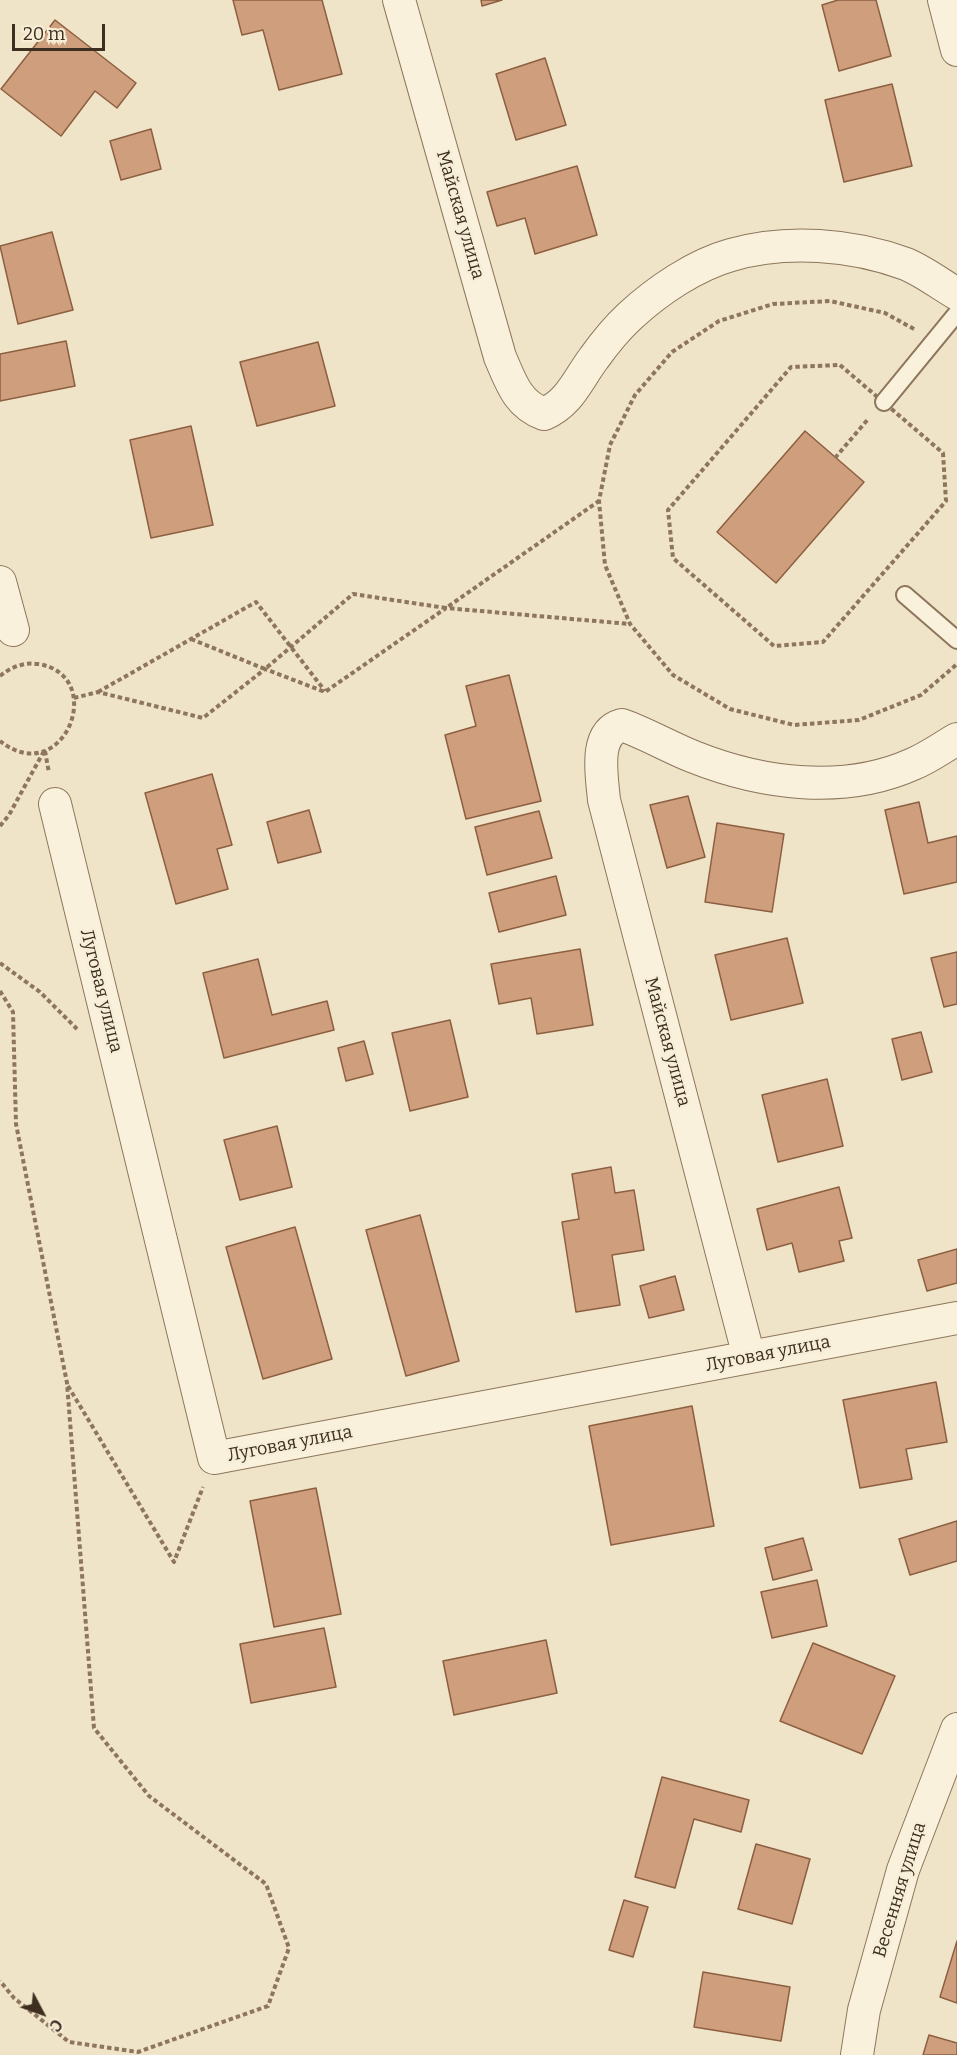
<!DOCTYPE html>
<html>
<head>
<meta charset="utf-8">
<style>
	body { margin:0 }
	#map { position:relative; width:957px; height:2055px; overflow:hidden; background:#f0e4c8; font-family:Bitter,serif }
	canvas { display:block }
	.north { position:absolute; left:12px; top:1983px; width:60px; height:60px; -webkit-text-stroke:4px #f7eed8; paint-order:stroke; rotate:131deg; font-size:16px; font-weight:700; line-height:24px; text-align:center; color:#3d2e20 }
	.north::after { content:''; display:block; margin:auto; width:21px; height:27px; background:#3d2e20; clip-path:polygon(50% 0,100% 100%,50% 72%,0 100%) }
	.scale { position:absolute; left:12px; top:24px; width:93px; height:27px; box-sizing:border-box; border:3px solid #3d2e20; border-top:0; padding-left:8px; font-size:18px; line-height:21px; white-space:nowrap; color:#3d2e20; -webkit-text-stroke:4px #f7eed8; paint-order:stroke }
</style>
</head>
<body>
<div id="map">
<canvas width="957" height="2055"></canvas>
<div class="north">С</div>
<div class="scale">20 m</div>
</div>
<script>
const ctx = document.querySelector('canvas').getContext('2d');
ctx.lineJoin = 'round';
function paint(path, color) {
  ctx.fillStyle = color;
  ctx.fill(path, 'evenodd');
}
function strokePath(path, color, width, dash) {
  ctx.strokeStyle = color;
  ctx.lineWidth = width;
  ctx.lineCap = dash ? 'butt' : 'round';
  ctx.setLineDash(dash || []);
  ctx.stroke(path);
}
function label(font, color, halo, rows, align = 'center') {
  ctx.font = font + ' Bitter,serif';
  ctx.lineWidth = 5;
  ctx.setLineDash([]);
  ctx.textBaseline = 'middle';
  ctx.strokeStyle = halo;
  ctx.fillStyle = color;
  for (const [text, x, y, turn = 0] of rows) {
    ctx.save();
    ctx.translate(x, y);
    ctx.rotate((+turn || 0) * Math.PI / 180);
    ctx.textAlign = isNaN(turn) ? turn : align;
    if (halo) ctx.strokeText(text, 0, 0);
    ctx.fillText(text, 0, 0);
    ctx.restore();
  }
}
const building = new Path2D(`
	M233 0H322L342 74 279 90 263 30 242 35Z
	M481 0H502L482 6Z
	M838 0H876L891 56 839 71 822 5Z
	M55 20 136 83 117 108 95 91 61 136 1 89Z
	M545 58 566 125 516 140 496 74Z
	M892 84 912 166 844 182 825 100Z
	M151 129 161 169 121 180 110 141Z
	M577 166 597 235 535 254 525 218 497 226 487 192Z
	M52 232 73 310 18 324 0 246Z
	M66 341 75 386 0 401V354Z
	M318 342 335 406 257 426 240 362Z
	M191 426 213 525 151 538 130 440Z
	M805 431 864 482 776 583 717 532Z
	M509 675 541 801 466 819 445 735 476 726 466 686Z
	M212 774 232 845 217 849 228 889 176 904 145 793Z
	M688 796 705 857 667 868 650 805Z
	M919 802 928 843 957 836V882L904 894 885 810Z
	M309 810 321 852 278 863 267 822Z
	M539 811 552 858 487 875 475 827Z
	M717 823 784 834 772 912 705 902Z
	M556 876 566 915 499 932 489 893Z
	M787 938 803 1003 731 1020 715 955Z
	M580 949 593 1025 537 1034 531 998 499 1004 491 964Z
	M957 952V1004L944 1007 931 958Z
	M258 959 272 1015 327 1001 334 1030 224 1058 203 973Z
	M450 1020 468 1097 410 1111 392 1033Z
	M921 1032 932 1072 902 1080 892 1039Z
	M364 1041 373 1074 346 1081 338 1048Z
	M827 1079 843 1146 778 1162 762 1095Z
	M277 1126 292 1187 240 1200 224 1140Z
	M611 1167 615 1193 634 1190 644 1250 612 1255 620 1305 576 1312 562 1222 579 1219 572 1174Z
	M839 1187 852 1238 839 1241 844 1261 799 1272 792 1243 767 1250 757 1209Z
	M420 1215 459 1361 406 1376 366 1230Z
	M295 1227 332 1359 263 1379 226 1247Z
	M957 1249V1283L927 1291 918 1260Z
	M675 1276 684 1310 649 1318 640 1286Z
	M936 1382 947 1442 906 1449 912 1479 860 1488 843 1400Z
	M692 1406 714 1526 611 1545 589 1426Z
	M316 1488 341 1614 274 1627 250 1501Z
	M957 1521V1561L910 1575 899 1539Z
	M803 1538 812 1570 773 1580 765 1548Z
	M817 1580 827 1626 772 1638 761 1592Z
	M324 1628 336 1687 251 1703 240 1644Z
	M546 1640 557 1693 454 1715 443 1661Z
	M813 1643 895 1676 862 1754 780 1721Z
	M662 1777 749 1800 741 1832 694 1819 675 1888 635 1877Z
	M756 1844 810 1859 792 1924 738 1909Z
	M624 1900 648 1907 633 1957 609 1950Z
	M957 1941V2003L940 1997Z
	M703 1972 790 1987 781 2041 694 2027Z
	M929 2035 957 2043V2055H923Z`);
paint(building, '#cf9f7d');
strokePath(building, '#8d5f41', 1.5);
const service = new Path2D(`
	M884 402 957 313
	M905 595 957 640`);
const minor = new Path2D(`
	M399 0 500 357C511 382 517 404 544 414 570 403 578 379 594 358 604 344 617 328 630 316 657 291 695 265 731 255 786 239 852 244 906 264 923 271 940 284 957 294
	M944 0 957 50
	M0 582 13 630
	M55 804 214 1458 957 1318
	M749 1357 604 800C602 776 593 733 622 725 647 734 669 747 694 757 762 784 844 795 913 764 928 758 943 747 957 739
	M857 2055 864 2010 903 1870 957 1729`);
strokePath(service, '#8d765c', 20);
strokePath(minor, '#8d765c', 34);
strokePath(new Path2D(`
	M914 329 885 313 830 301 773 304 719 321 672 352 635 395 610 445 599 501 605 565 630 624 673 675 730 709 794 725 859 720 921 695 956 665
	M840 365 943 453 946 501 823 642 774 646 673 558 668 510 791 367Z
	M835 458 869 418
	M191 639 265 669 353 594 446 608 599 501
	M0 676C11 667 24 662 38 664 109 675 64 791 0 741
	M98 692 256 602 325 691
	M74 698 98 692 203 718 265 669 325 692 446 608 630 624
	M45 751 49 773
	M0 826 9 815 44 751
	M0 963 40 992 77 1029
	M0 991 13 1012 16 1124 67 1383 94 1728 149 1796 266 1884 289 1948 268 2006 138 2052 69 2042 14 1998 0 1981
	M68 1386 174 1562 203 1487`), '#8d765c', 4, [4.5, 3]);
strokePath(service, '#faf1dc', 16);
strokePath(minor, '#faf1dc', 32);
label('18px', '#3d2e20', '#f7eed8', [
	["Майская улица",460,215,74],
	["Луговая улица",101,991,76],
	["Майская улица",667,1042,75],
	["Луговая улица",768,1354,-11],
	["Луговая улица",290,1444,-11],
	["Весенняя улица",900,1890,-73]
]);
</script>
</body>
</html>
